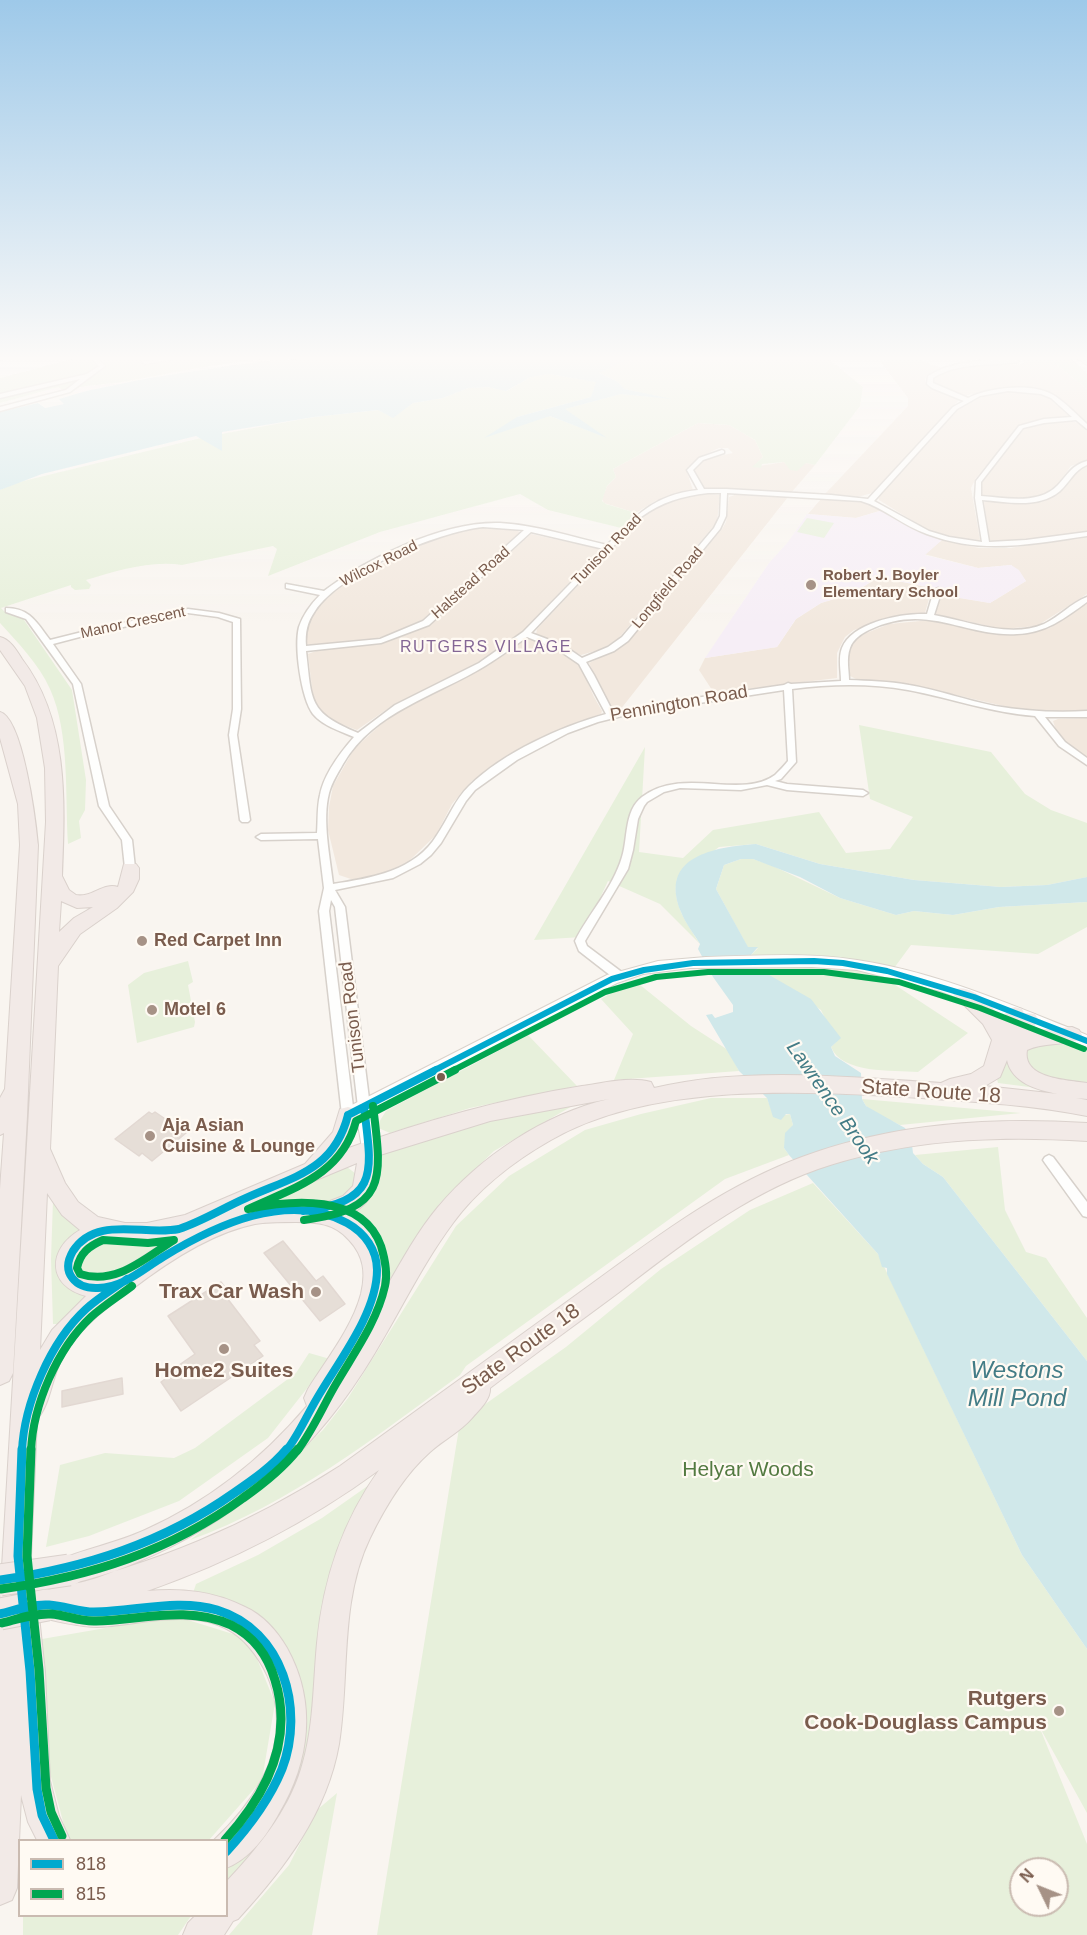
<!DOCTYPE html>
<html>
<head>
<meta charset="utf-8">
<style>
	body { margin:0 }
	#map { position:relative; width:1087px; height:1935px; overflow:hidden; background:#f9f5f0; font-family:Arial,sans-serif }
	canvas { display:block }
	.legend { position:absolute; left:18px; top:1839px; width:210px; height:78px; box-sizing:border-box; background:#fffaf3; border:2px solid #cabbb1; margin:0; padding:8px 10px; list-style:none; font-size:18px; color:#7a5c4d }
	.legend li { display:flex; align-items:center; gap:12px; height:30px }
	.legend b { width:30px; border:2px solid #cabbb1 }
	.north { position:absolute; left:1009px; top:1857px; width:60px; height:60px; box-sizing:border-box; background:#fffaf3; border:2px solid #cabbb1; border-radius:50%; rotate:313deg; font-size:16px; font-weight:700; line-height:24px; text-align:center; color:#7a5c4d }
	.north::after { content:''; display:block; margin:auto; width:21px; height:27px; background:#a69286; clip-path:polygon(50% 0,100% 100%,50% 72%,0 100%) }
</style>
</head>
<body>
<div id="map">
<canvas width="1087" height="1935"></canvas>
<ul class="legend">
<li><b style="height:8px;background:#00a9ce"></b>818</li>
<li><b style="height:8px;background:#00a651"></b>815</li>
</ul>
<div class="north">N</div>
</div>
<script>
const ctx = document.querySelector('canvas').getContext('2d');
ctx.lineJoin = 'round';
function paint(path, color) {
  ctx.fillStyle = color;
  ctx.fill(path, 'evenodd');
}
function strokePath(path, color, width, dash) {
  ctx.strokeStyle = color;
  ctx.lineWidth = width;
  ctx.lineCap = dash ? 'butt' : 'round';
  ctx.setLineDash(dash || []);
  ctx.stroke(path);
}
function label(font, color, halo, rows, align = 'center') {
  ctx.font = font + ' Arial,sans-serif';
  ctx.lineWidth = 4.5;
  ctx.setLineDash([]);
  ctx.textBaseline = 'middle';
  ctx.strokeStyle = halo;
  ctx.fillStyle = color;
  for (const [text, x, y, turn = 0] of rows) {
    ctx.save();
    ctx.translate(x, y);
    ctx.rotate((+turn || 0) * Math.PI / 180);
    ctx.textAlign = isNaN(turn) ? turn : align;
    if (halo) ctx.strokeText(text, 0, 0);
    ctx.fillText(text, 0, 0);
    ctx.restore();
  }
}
paint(new Path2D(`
	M896 358H915L943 369 927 375 925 381 933 389 959 400 872 493 858 497 825 494 908 406V398L880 361Z
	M1017 358H1048L1087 389V423L1054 395 1042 390 1026 387H1004L964 396 937 387 932 382 933 376 958 368 999 363 1019 365 1026 362Z
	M1011 390 1037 392 1049 397 1069 416 1033 421 1019 426 976 478 971 488 980 540 951 538 924 528 879 500 878 497 959 408 986 395Z
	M1071 421 1079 423 1087 431V461L1071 466 1055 488 1039 496 1021 498 985 497 980 494 982 481 1024 428 1038 423Z
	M698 423 729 425 755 440 763 457 753 467 784 462 788 466 806 463 815 465 791 493 705 488 701 487 694 470 704 459 733 453 728 448H719L698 458 686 469 693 490 655 501 636 513 604 503 602 499 607 486 616 477 613 469Z
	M1087 465V531L1027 541 993 542 989 539 984 502 1045 499 1053 496 1064 489 1079 468Z
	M703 493 720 495 717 522 618 639 602 649 581 655 536 635 537 629 644 515 667 502Z
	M737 494 788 497 620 710 613 709 603 694 589 663 621 647 628 641 722 529 726 522 729 497Z
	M821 499 866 502 883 510 856 518 808 514Z
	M482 527 515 529 522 534 427 619 415 626 375 639 313 646 305 643V628L317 608 346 581 436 538 456 530Z
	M531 534 601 549 523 631 473 666 393 705 357 730 330 720 314 705 308 654 316 651 381 643 426 627Z
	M1087 536V594L1037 626 1002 629 935 614 942 595 990 603 1026 581 1011 565 978 568 924 554 942 540 979 548H1010Z
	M878 577 932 588 925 613 884 620 854 630 845 637 837 653V678L714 693 699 670 705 658 777 647 796 619 821 603 854 593Z
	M1087 603V710L1070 712 1012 708 926 688 858 680 850 676 849 652 854 641 864 634 889 624 931 620 990 633 1025 634 1050 628Z
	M527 639 549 645 580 665 594 697 602 711 601 714 565 727 492 767 472 781 452 804 436 835 408 862 383 873 354 880 339 875 328 830 329 807 333 786 354 749 388 718 409 705 485 667Z
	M1087 718V759L1067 743 1056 730 1053 721 1058 719Z`), '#f2e8de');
paint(new Path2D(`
	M883 510 915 529 942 540 925 555 978 568 1011 565 1019 570 1026 581 990 603 942 595 943 590 878 577 854 593 821 603 796 619 777 647 705 658 769 563 788 542 807 514 856 518Z`), '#f6eef6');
paint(new Path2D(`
	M77 358H279C228 361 178 372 128 381 107 385 86 384 65 391L58 387 0 403V378Z
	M631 358H827L863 387 860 406 815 465 806 463 797 471 790 470 784 462 762 464 761 468 752 467 763 457 755 440 729 425 698 423 613 469 616 477 607 486 602 501 606 504 636 513 621 528 548 510 520 494 380 532 268 576 277 549 273 546 182 565C151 560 116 571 86 580L91 585 89 589 75 590 71 587V585L1 608 6 613 22 617 72 690 86 780 85 810 79 821 81 838 68 844C65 796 70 733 50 689 39 664 18 643 0 623V490L15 483 205 437 314 417 378 410 393 417 413 403 443 398 468 388 488 387 507 391 531 377 549 374 597 382 591 397 517 417 550 416 603 436 564 409 621 394 665 398 624 389 618 382 598 372Z
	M1048 358H1070L1087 373V389Z
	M807 518 834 523 824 538 797 532Z
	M859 725 991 752 1025 794 1051 810 1087 823V877L1047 885 1001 887 914 880 820 864 756 844 719 847 677 879C671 903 688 925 700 944L660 904 608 881 582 937 534 940 645 747 639 852 683 858 713 830 819 812 846 853 890 849 913 817 870 799Z
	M741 859H753L771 865 840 898 896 915 914 911 953 915 999 907 1087 902V927L1038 954 911 945 886 979 968 1033 918 1072C892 1070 842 1074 831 1047L836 1042 821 1010 757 968 751 955 758 948H748L716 889 724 865Z
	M188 961 193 982 188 985 195 1022 194 1027 137 1043 128 985 144 973Z
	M634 980 691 1026 728 1050 739 1071 614 1080 633 1034 601 999Z
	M528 1035 577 1086 470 1108 390 1133 376 1127 386 1111Z
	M1044 1044 1070 1045 1087 1051V1086L1046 1078 1026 1065 1027 1049Z
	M1005 1060 1016 1076 1037 1088 998 1083 997 1079Z
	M711 1098H767L774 1117 790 1114 793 1125 784 1148 789 1155 725 1179 466 1366 460 1375C374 1438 290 1504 190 1540L269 1482 323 1430 348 1398 456 1226 509 1176 585 1130 641 1114Z
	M862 1099 1021 1113 900 1125 875 1113 866 1106Z
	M574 1105 494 1151 440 1203 375 1303 383 1249 351 1211 376 1188 377 1155 470 1124Z
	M998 1147 1005 1210 1026 1252 1046 1258 1087 1318V1361L943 1177 923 1164 915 1155Z
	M347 1167 356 1174 354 1189 341 1202 239 1211Z
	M813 1183 878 1254 1022 1555 1087 1649V1813L1039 1726 1087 1844V1935H377L460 1422 566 1347 661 1269 750 1210ZM1021 1869H1057V1905H1021Z
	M53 1200 87 1231 64 1253 93 1294 61 1324H53L51 1259Z
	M185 1235 113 1279 82 1276 77 1263 79 1256 102 1239Z
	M309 1353 330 1359 268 1438 179 1501 89 1536 46 1547 60 1465 105 1453 174 1458 195 1448 296 1373Z
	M379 1478 370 1496 312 1752 291 1811 227 1890V1866L241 1854 298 1682 193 1593 196 1584 258 1555 322 1518Z
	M175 1616 249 1639 275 1703 262 1780 209 1840H68L46 1758 42 1639Z
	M337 1793 312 1935H229L289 1865 317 1810Z
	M23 1916H191L178 1935H23Z`), '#e7f0db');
paint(new Path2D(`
	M335 358H631L599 373 618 382 624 389 672 399 621 394 565 409 607 438 550 416 484 438 517 417 591 397 596 382 549 374 531 377 506 391 488 387 468 388 443 398 413 403 393 418 378 410 314 417 222 432V451L196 436 42 474 0 490V412L38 403 45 408 64 404 59 399 86 391 149 378 236 365 277 360Z
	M756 844 820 864 914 880 1001 887 1047 885 1087 877V902L999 907 953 915 914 911 896 915 840 898 800 877 753 859H741L724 865 716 889 748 947H758L751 955 757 968 811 999 841 1038 831 1047 835 1056 861 1073 862 1099 866 1106 905 1128 911 1137 913 1153 923 1164 943 1177 1087 1361V1649L1022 1555 887 1274V1268L882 1267 878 1254 789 1155 784 1148 785 1133 793 1125 790 1114H786L781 1120 773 1117 767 1098 739 1071 706 1015 712 1014 715 1018 733 1012V1005L713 977 698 949 700 944C694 934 685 923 681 912 658 856 715 847 756 844Z`), '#d0e8ea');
const building = new Path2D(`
	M149 1112 152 1114 155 1112 186 1133 152 1161 142 1153 139 1156 115 1139Z
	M283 1241 316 1281 323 1276 345 1304 320 1321 264 1253Z
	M221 1282 231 1295 227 1298 260 1341 254 1345 263 1356 181 1411 161 1382 168 1377 166 1374 195 1354 168 1316Z
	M122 1378 123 1394 62 1407V1391Z`);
paint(building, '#e6ded7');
strokePath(building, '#e2d8d2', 1.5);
const street = new Path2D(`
	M0 358H4L0 360Z
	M92 358H98L105 366 70 392 0 411V407L66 390 80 379 0 398V394L87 374 99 366Z
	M165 358H181L145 364 142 362Z
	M1016 359 1018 360V362C989 366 958 362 933 378V383L968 398C989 387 1035 382 1055 396 1067 404 1077 415 1087 424V429L1076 420 1044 423 1023 428 981 482V496C1007 498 1039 505 1058 485 1068 474 1072 465 1087 461V465C1074 470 1070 482 1060 491 1039 509 1007 502 982 500L989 542 1026 540 1087 532V536C1031 544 982 555 927 534 903 526 885 508 861 501L727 493 726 516 720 529 628 641 614 651 586 662 594 675 613 712 661 703 784 685 788 683 791 684 841 681C841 670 838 658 842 648 852 622 902 613 927 614L934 590 938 588 942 590 934 615C969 621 1009 639 1044 624 1059 617 1071 603 1087 597V602C1065 618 1046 633 1017 634 962 637 928 602 869 630 861 634 853 639 850 648 846 659 849 670 849 680 869 681 889 681 909 685 938 690 966 700 995 706 1025 711 1056 713 1087 711V717H1045L1065 742 1087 758V765L1059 746 1035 716C992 713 951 698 908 690 870 683 830 684 792 689L796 762 781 779 775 781 787 784 863 790 868 793 863 796 787 790 767 785 741 790 680 788 664 792 647 802 644 806 638 819 633 850 628 869 585 941 587 946 623 973 624 976 623 979H615L579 951 575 941C589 913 613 888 622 857 628 838 624 811 642 797 683 766 740 800 775 775 779 771 784 766 788 761L784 690 634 713 598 722 568 733 517 760 475 790 466 801 441 843 431 855 420 864 393 878 335 890 345 907 370 1107 368 1110 364 1111 360 1110 358 1107 335 907 331 900 329 911 354 1115 352 1118 348 1120 344 1118 342 1115 319 911 324 888 318 839 261 840 256 837 261 834 317 833C318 821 317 807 320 795 324 774 340 753 354 737 340 731 323 726 313 714 301 698 294 646 299 627 303 615 311 604 320 595L286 588V584L324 591C367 558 444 521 500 523 536 525 572 537 607 545 637 515 653 495 698 490L687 470 699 458 722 450 724 451V453L703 460 693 470 704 489H726L831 495 868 499 953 407 964 401 932 388 927 384 928 376C954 360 987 360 1016 359ZM1008 391 1041 394 1051 398 1072 417 1044 419 1019 426 976 481 975 498 982 542 949 537 929 531 874 501 957 409 980 396ZM708 493H721L720 516 714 528 622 637 608 647 582 658 563 645 531 633 641 517C662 502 682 496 708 493ZM483 527 524 530 423 621 380 639 306 646C305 633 307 622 315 611 341 572 437 532 483 527ZM531 532 604 549 523 632 479 663 395 705 358 733C308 712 312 702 306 651L381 643 429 625ZM527 637 557 649 579 664 606 714C560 727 504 752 469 786 455 799 448 819 437 835 415 871 372 878 333 884 330 857 322 820 329 793 332 782 338 773 343 764 374 711 436 696 485 666 500 657 513 647 527 637Z
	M6 608C30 608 37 623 50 640L90 630 188 609 219 613 240 619 241 709 237 735 250 820 248 822H242L240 820 229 735 233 709V622L218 617 188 613 91 634 53 644 81 684 109 806 132 840 135 868 130 871 125 868 122 840 99 806 73 684 26 619 6 612Z
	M1049 1155 1053 1157 1087 1202V1217L1083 1216 1045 1163 1043 1160 1045 1157Z`);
const secondary = new Path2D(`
	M706 957C755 956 807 952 857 960 937 972 1012 1005 1087 1035V1047L940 991 857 970 812 967 690 968 643 974 617 983 373 1110 378 1149 375 1154 369 1156 363 1154 357 1118 348 1121 342 1120 340 1115 342 1110 607 975 658 961Z`);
const highway = new Path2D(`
	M1077 358H1087V365Z
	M0 637C10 639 17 651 22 659 69 721 65 802 62 876L69 890 76 895C92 898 103 882 118 887L124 864H136L139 868V879L133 892 117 908 80 934 58 966 50 1149 65 1183 78 1202 98 1217 125 1223H147L185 1215 305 1164 333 1132 340 1109 348 1107 356 1109C363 1122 354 1137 346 1149 423 1121 501 1099 582 1086 603 1083 630 1076 651 1082L654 1088C744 1066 849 1077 941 1083L950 1079 971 1074 984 1066 992 1040 983 1024 953 994 956 989C972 984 994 1007 1002 1020L1008 1009 1015 1007 1022 1009 1024 1013 1035 1014 1038 1019 1033 1030 1072 1027 1079 1030 1082 1035 1079 1040C1062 1046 1044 1042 1027 1050 1022 1079 1068 1080 1087 1083V1099L1076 1098 1087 1100V1116C1032 1105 977 1102 921 1098 809 1091 652 1081 551 1140 514 1161 478 1189 453 1223 418 1270 395 1323 363 1372 307 1459 231 1524 135 1563 120 1569 86 1584 70 1584 67 1584 62 1581 59 1580L55 1570 59 1560C87 1548 117 1543 145 1530 208 1502 263 1458 307 1406L304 1398 308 1389C326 1360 352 1328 361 1294 366 1273 364 1256 349 1240 334 1223 316 1222 296 1222 282 1222 268 1222 255 1224 211 1233 166 1263 131 1290 104 1309 73 1333 59 1365 52 1380 49 1407 37 1419L29 1603 32 1605 37 1595 47 1590C157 1563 245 1527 340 1466 420 1408 499 1351 579 1293 650 1242 718 1188 802 1157 894 1123 990 1117 1087 1123V1141C996 1135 905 1139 818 1169 743 1196 680 1245 618 1293 575 1325 532 1356 490 1388 491 1399 479 1410 472 1418 460 1432 443 1440 430 1452 404 1475 385 1507 370 1538 339 1602 350 1676 339 1744 327 1813 284 1869 238 1919L233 1921 224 1935H183L188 1923 195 1916H226V1882C257 1849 288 1812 301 1769 314 1728 313 1685 317 1643 323 1580 342 1522 379 1470 308 1522 230 1562 147 1591 182 1588 214 1591 245 1607 263 1615 277 1631 287 1648 317 1702 310 1761 279 1813 267 1835 250 1859 226 1868V1840H214C250 1806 283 1761 276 1708 273 1684 265 1666 249 1647 210 1601 147 1625 97 1627 82 1627 51 1621 39 1616L45 1672 50 1781 59 1816 70 1840H37L28 1822 21 1795 17 1888 12 1900 0 1905V1601L46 822 45 768 37 718 25 686 0 650ZM61 901 77 908 93 907 74 918 59 932ZM1007 1060C1012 1083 1037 1090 1058 1094L985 1086 1000 1077ZM609 1099C544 1114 481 1156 438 1207 418 1231 402 1260 386 1288 390 1256 378 1229 349 1215 374 1203 379 1181 380 1155L490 1121ZM357 1163 353 1186 343 1196 330 1201 256 1205ZM47 1193 62 1215 80 1230C47 1249 47 1286 86 1296L52 1330 40 1350ZM106 1239C128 1244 147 1244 168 1240 150 1251 95 1296 79 1267L80 1260 87 1250Z
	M0 712C23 718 36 822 38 845L27 1116 13 1373 9 1381 0 1385V1189L4 1133 0 1135V1098L5 1089 20 845 18 804 0 738Z`);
strokePath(street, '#d7d1cb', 3);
strokePath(secondary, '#d9d2cb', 2);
strokePath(highway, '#dad1cc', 2);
paint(street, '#fefefd');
paint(secondary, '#fefefd');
paint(highway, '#f2eae7');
const highwayBridge = new Path2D(`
	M0 1580 69 1570
	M0 1614 47 1605`);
strokePath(highwayBridge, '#dad1cc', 33, []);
strokePath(highwayBridge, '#f2eae7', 31);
strokePath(new Path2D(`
	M433 1071 612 979 644 970 693 963 814 961 843 963 887 971 974 997 1087 1041`), '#00a9ce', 6);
strokePath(new Path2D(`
	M348 1115 436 1070
	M303 1211C380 1201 372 1173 364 1107
	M22 1451C24 1404 50 1342 86 1309 98 1298 113 1289 127 1279
	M286 1451C298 1436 306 1417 316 1400 337 1363 377 1314 377 1270 377 1250 365 1233 347 1223 288 1190 214 1226 163 1257 143 1269 123 1288 98 1288 76 1289 60 1273 73 1251 96 1215 144 1236 179 1229 203 1221 223 1208 246 1198 292 1177 334 1171 348 1115`), '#00a9ce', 8);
strokePath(new Path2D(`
	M22 1449 18 1556 30 1671 37 1789 42 1815 54 1840
	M0 1580C85 1568 163 1543 234 1493 253 1480 272 1467 287 1449
	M0 1614C16 1610 32 1604 49 1605 65 1606 79 1612 94 1612 135 1612 177 1598 217 1610 283 1630 305 1709 282 1769 269 1801 249 1827 226 1852`), '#00a9ce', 9);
strokePath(new Path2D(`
	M452 1071 605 992 656 977 708 972H824L899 982 980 1008 1084 1049`), '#00a651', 6);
strokePath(new Path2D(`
	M304 1220C388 1209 382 1179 373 1106
	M103 1240 148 1243 174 1240C145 1258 116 1286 80 1274L77 1268C80 1253 89 1246 103 1240Z
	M31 1451C33 1405 57 1349 91 1317 103 1306 119 1296 132 1286
	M297 1451C313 1430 323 1406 336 1384 354 1353 377 1322 385 1286 388 1273 385 1259 381 1246 362 1193 291 1200 248 1209 293 1188 342 1175 356 1121L455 1070`), '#00a651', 8);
strokePath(new Path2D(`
	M31 1449 27 1556 39 1670 46 1788 51 1812 62 1836
	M1 1589C89 1577 171 1551 243 1498 263 1484 283 1468 298 1449
	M2 1623C18 1619 34 1613 51 1614 66 1615 80 1622 96 1621 140 1620 188 1605 231 1625 253 1636 268 1656 275 1680 294 1741 266 1795 225 1840`), '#00a651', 9);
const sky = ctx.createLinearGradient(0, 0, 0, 629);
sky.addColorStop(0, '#9ec9e9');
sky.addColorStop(0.57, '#fcfaf8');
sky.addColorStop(1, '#fcfaf800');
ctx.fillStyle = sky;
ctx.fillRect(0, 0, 1087, 629);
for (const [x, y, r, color] of [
	[811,585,6,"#a69286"],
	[142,941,6,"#a69286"],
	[152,1010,6,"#a69286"],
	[441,1077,5,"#7a5c4d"],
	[150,1136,6,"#a69286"],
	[316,1292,6,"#a69286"],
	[224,1349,6,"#a69286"],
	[1059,1711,6,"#a69286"]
]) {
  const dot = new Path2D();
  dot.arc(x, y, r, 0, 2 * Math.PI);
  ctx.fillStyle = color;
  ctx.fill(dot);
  strokePath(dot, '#fffaf3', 2);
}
label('15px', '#7a5c4d', '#fffaf3', [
	["Tunison Road",607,550,-46],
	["Wilcox Road",379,564,-27],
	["Halstead Road",471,583,-42],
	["Longfield Road",668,588,-50],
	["Manor Crescent",133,623,-12]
]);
label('bold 15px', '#7a5c4d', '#fffaf3', [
	["Robert J. Boyler",823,576],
	["Elementary School",823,593]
], 'left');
ctx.letterSpacing = '1.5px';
label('16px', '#846695', '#fffaf3', [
	["RUTGERS VILLAGE",486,648]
]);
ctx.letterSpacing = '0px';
label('18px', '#7a5c4d', '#fffaf3', [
	["Pennington Road",679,704,-10],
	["Tunison Road",353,1017,-97]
]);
label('bold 18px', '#7a5c4d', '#fffaf3', [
	["Red Carpet Inn",154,941],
	["Motel 6",164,1010],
	["Aja Asian",162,1126],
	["Cuisine & Lounge",162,1147]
], 'left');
label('italic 20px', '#437c86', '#fffaf3', [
	["Lawrence Brook",832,1103,55]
]);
label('21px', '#7a5c4d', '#fffaf3', [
	["State Route 18",931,1092,4],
	["State Route 18",521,1350,-36]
]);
label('bold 21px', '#7a5c4d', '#fffaf3', [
	["Trax Car Wash",304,1292],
	["Home2 Suites",224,1371,"center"],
	["Rutgers",1047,1699],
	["Cook-Douglass Campus",1047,1723]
], 'right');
label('21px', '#537a41', '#fffaf3', [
	["Helyar Woods",748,1470]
]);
label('italic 24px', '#437c86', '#fffaf3', [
	["Westons",1017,1371],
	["Mill Pond",1017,1399]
]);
</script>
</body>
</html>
